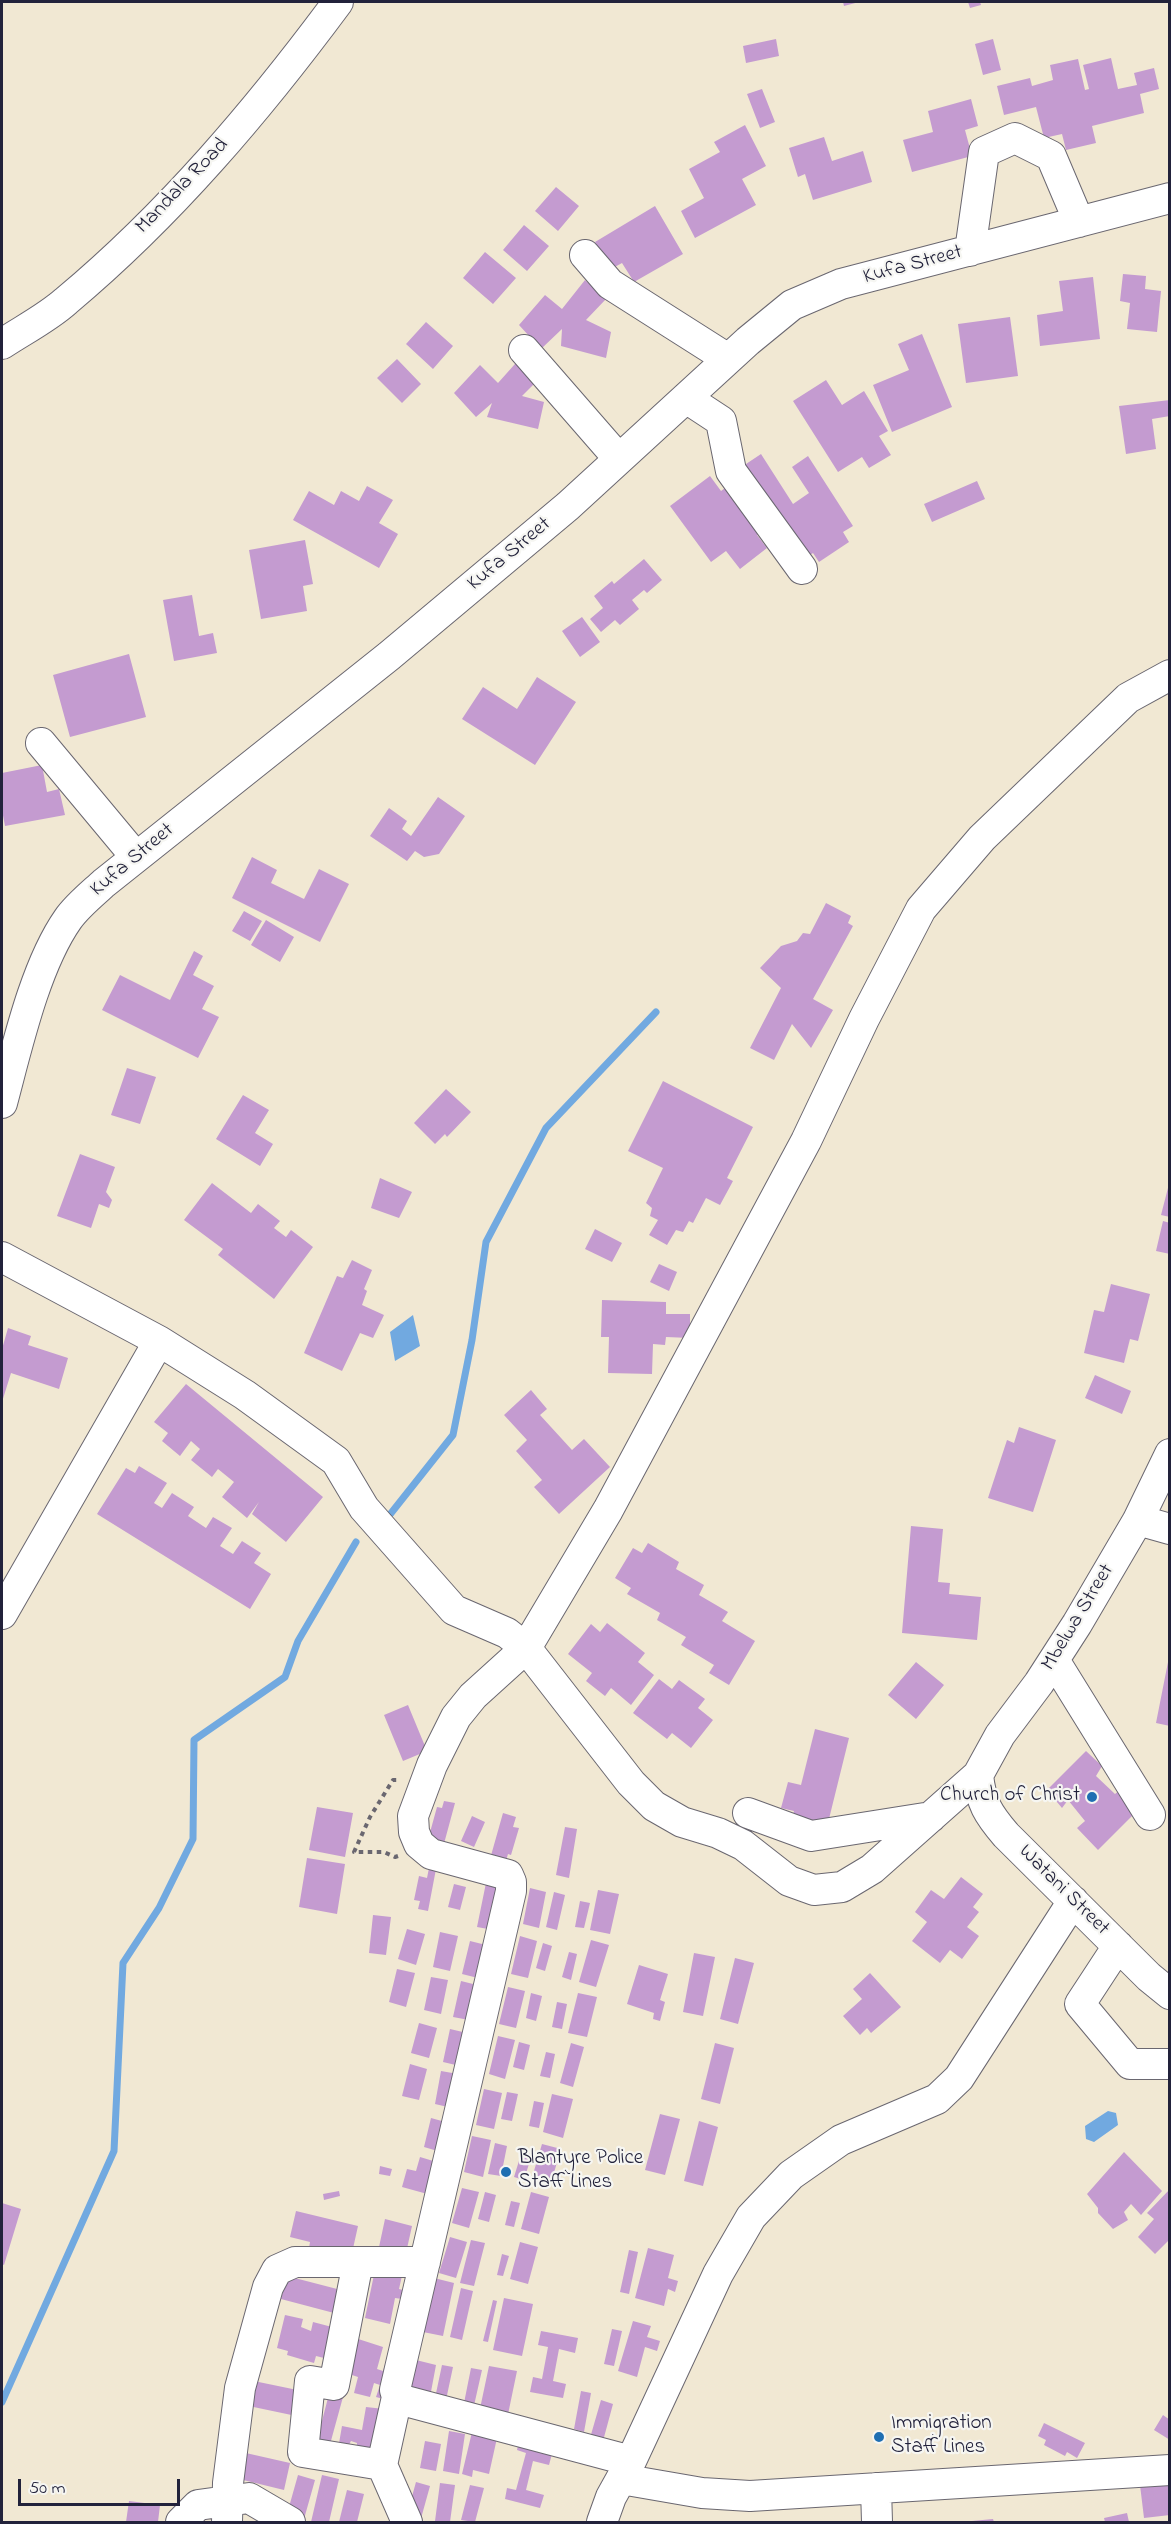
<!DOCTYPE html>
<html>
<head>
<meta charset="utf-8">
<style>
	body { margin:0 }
	#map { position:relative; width:1171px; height:2524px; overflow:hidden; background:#f1e8d3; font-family:"Indie Flower",sans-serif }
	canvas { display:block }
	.frame { position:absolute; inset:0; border:3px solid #22223b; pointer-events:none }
	.scale { position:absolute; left:18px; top:2479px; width:162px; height:27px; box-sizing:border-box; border:3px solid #22223b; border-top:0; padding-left:8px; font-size:18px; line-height:21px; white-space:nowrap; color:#22223b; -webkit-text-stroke:4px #f6f6f2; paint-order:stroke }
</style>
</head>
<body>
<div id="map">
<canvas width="1171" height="2524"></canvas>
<div class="frame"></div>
<div class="scale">50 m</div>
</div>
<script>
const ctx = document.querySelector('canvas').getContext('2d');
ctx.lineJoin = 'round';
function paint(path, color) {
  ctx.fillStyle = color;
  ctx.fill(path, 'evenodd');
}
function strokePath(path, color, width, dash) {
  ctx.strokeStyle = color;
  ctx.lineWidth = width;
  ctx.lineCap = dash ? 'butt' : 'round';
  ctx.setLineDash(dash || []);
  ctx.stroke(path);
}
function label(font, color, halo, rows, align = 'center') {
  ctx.font = font + ' "Indie Flower",sans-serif';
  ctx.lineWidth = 4.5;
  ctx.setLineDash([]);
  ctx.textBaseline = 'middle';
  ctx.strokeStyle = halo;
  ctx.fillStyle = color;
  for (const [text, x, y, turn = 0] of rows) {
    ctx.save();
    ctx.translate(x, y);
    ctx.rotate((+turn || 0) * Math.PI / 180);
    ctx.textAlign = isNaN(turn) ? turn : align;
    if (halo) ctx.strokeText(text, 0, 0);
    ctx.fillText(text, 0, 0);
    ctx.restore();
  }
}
paint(new Path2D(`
	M413 1315 420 1346 395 1361 390 1332Z
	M1108 2111 1116 2113 1118 2125 1094 2142 1086 2139 1085 2126Z`), '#71a9e0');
strokePath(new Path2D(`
	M388 1517 453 1435 472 1340 486 1242 546 1128 656 1012
	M2 2402 114 2151 123 1963 159 1908 193 1839 194 1740 285 1677 298 1641 356 1542`), '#71a9e0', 7);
paint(new Path2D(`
	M843 2H859L844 6Z
	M968 2H980L981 5 970 8Z
	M776 39 779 56 746 63 743 46Z
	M993 39 1001 70 983 75 975 44Z
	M1111 58 1118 89 1137 85 1134 73 1154 68 1159 89 1140 94 1144 113 1092 126 1096 143 1066 150 1062 134 1044 138 1036 107 1004 115 997 86 1030 78 1032 86 1053 80 1050 65 1078 59 1085 90 1089 89 1083 65Z
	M762 89 775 122 760 128 747 94Z
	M971 99 978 126 965 130 972 156 912 172 903 140 933 132 928 111Z
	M745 125 766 166 742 179 756 205 695 238 681 211 704 198 689 169 720 152 714 142Z
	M824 137 832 161 863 151 872 182 813 200 805 174 798 177 789 148Z
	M556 187 579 206 558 231 535 211Z
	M655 206 683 254 634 282 622 263 611 269 595 242Z
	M524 225 549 246 527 271 503 250Z
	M485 252 516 278 493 304 463 278Z
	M1123 274 1146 276 1145 289 1161 291 1157 332 1127 329 1130 303 1120 301Z
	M1093 277 1100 339 1040 346 1037 315 1063 311 1059 281Z
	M585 280 606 299 586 320 611 332 606 358 561 346 562 329 541 349 519 325 545 295 562 309Z
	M1010 317 1018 376 966 383 958 324Z
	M426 322 453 346 433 369 406 344Z
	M922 334 952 407 892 432 873 385 909 370 898 344Z
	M523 355 543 375 522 396 544 402 538 429 487 417 492 403 476 417 454 393 480 365 498 383Z
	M397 359 421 384 402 403 377 378Z
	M826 380 842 405 864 391 888 431 879 436 891 455 869 468 862 457 838 472 793 401Z
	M1170 400V416L1152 419 1156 449 1126 454 1119 406Z
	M761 454 793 504 809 493 792 467 808 456 853 526 843 532 849 542 819 562 813 553 801 561 740 468Z
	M710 476 721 491 735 481 768 526 757 535 767 548 740 569 726 551 711 562 670 506Z
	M977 481 985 499 932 522 924 504Z
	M367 486 393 500 379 523 398 534 379 568 293 520 309 491 334 505 341 491 359 501Z
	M305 540 313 584 303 586 307 611 261 619 249 550Z
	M644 559 662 580 647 593 644 590 632 600 639 609 620 625 615 620 601 632 590 619 603 608 594 596 612 581 614 584Z
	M192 595 199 636 213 633 217 653 174 661 163 600Z
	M582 617 600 642 580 657 562 631Z
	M129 654 146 717 70 737 53 675Z
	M537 677 576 702 535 765 462 719 483 687 517 709Z
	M42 765 47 792 59 789 65 815 5 826 2 810V773Z
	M438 797 465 816 439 854 424 857 415 851 407 861 370 836 389 808 407 821 402 829 411 836Z
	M252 857 277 870 271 883 304 899 319 869 349 884 320 942 232 898Z
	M826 903 851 916 848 923 853 926 813 999 833 1010 811 1048 792 1024 774 1060 750 1048 781 988 760 968 781 946 797 941 803 933 810 934Z
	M244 911 262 921 250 941 232 931Z
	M266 920 294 937 280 962 251 945Z
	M194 951 203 956 193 975 214 986 202 1009 219 1017 198 1058 102 1010 120 975 170 1000Z
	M127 1068 156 1077 140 1124 111 1115Z
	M663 1081 753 1127 727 1178 733 1181 720 1205 706 1198 693 1223 689 1221 683 1232 676 1230 667 1245 649 1235 658 1220 650 1216 652 1208 646 1203 663 1168 628 1151Z
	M446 1089 471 1112 447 1137 445 1134 435 1144 414 1123Z
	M243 1095 269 1110 255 1133 273 1144 260 1166 216 1139Z
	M80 1154 115 1167 106 1192 112 1200 109 1208 99 1204 91 1228 57 1216Z
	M380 1178 412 1192 399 1218 371 1208Z
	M212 1183 251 1213 258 1204 280 1221 274 1228 286 1237 291 1230 313 1247 274 1299 218 1255 223 1249 184 1220Z
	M1169 1184H1170V1217L1161 1215Z
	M1163 1221 1170 1223V1254L1156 1251Z
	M595 1229 622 1243 612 1262 585 1249Z
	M352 1260 372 1270 364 1289 367 1291 362 1305 384 1315 373 1338 360 1333 342 1371 304 1353 337 1276 343 1278Z
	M659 1264 677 1272 669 1291 650 1282Z
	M1111 1284 1150 1294 1138 1341 1130 1339 1124 1363 1084 1353 1094 1310 1104 1312Z
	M602 1300 666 1302V1314H690V1338L666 1337 665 1345 653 1344 652 1374 608 1373 609 1337H601Z
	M8 1328 31 1336 28 1345 68 1358 59 1389 11 1373 2 1402V1349Z
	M1095 1375 1131 1391 1122 1414 1085 1398Z
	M186 1384 323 1497 286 1542 252 1514 259 1502 247 1518 222 1497 234 1482 218 1469 212 1477 191 1460 200 1449 191 1441 180 1456 162 1441 168 1433 154 1422Z
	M531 1390 547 1409 540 1415 572 1450 584 1439 610 1467 559 1514 534 1487 542 1480 516 1451 527 1440 504 1415Z
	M1019 1427 1056 1440 1033 1512 988 1498 1007 1440 1014 1443Z
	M139 1466 167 1483 154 1503 162 1508 172 1493 194 1507 188 1516 206 1528 213 1517 232 1528 220 1546 233 1554 242 1541 261 1553 254 1563 271 1574 250 1609 97 1514 126 1468 135 1473Z
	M911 1526 943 1529 938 1582 950 1583 949 1594 981 1597 977 1640 902 1633Z
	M648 1543 679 1562 676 1569 704 1585 699 1595 728 1612 722 1621 755 1641 729 1685 709 1673 714 1665 681 1645 686 1637 657 1620 660 1613 627 1594 631 1588 615 1578 633 1548 642 1553Z
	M607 1623 645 1653 638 1662 654 1675 631 1705 611 1688 605 1696 586 1681 592 1673 568 1654 591 1624 600 1632Z
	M916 1662 944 1685 916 1719 888 1695Z
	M1168 1662H1170V1726L1156 1723Z
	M659 1679 672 1689 679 1680 705 1699 698 1708 713 1720 691 1748 672 1733 667 1739 633 1713Z
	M408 1705 427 1751 403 1761 384 1715Z
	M815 1729 849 1738 826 1831 791 1822 794 1811 781 1808 788 1782 801 1785Z
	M1086 1751 1102 1766 1096 1776 1115 1794 1122 1788 1140 1808 1098 1850 1077 1828 1085 1821 1068 1800 1062 1808 1047 1790Z
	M444 1801 455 1803 442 1851 433 1848 435 1838 429 1836 437 1807 442 1808Z
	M317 1807 353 1813 345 1857 309 1850Z
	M503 1813 516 1817 513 1827 519 1828 511 1855 508 1854 505 1864 490 1859Z
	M472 1816 485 1822 474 1847 461 1841Z
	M565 1827 577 1829 569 1878 556 1875Z
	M307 1858 345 1864 337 1914 299 1907Z
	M429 1868 436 1869 428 1911 418 1909 420 1901 414 1900 419 1876 427 1878Z
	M961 1877 983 1894 973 1907 979 1912 967 1927 979 1936 962 1959 950 1950 940 1963 912 1941 927 1922 915 1912 931 1890 944 1899Z
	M487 1878 499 1881 488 1929 477 1927Z
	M454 1884 466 1887 460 1910 448 1907Z
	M530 1888 546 1892 539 1928 523 1924Z
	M598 1890 619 1894 610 1934 590 1930Z
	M554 1892 565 1895 557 1930 546 1927Z
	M580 1901 590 1903 584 1928 575 1927Z
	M373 1915 391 1917 386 1955 369 1953Z
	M407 1929 425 1934 416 1965 398 1959Z
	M440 1932 458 1936 450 1971 433 1967Z
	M520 1936 537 1941 528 1978 511 1974Z
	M591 1940 609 1945 596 1987 579 1982Z
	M470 1941 486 1945 478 1978 462 1974Z
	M543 1943 552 1946 545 1971 536 1968Z
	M569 1952 577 1954 571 1980 562 1977Z
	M694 1953 715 1957 703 2016 683 2012Z
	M735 1958 754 1963 738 2024 720 2019Z
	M639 1965 668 1974 660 2000 665 2002 660 2021 653 2019 654 2013 627 2004Z
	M397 1969 415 1973 406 2007 389 2002Z
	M870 1973 901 2007 871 2033 867 2028 860 2035 843 2016 862 1999 853 1989Z
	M431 1977 448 1980 441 2014 424 2010Z
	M461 1981 477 1985 469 2020 453 2017Z
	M508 1987 525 1991 516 2028 499 2024Z
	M531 1993 542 1996 536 2021 526 2018Z
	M578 1993 597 1997 587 2037 568 2033Z
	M557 2002 567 2004 562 2029 552 2027Z
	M419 2023 437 2028 429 2058 411 2053Z
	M450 2029 467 2033 460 2066 443 2062Z
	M498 2036 515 2040 505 2079 489 2074Z
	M519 2042 530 2045 524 2070 513 2067Z
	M571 2043 584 2047 573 2087 560 2083Z
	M715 2043 734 2048 720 2104 701 2099Z
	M546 2052 555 2054 550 2078 540 2076Z
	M410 2064 427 2069 419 2100 402 2096Z
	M441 2071 458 2074 452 2108 435 2104Z
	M484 2089 502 2093 494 2129 476 2125Z
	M507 2092 518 2094 512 2121 501 2119Z
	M552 2094 573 2099 563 2138 543 2132Z
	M534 2101 544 2103 539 2128 529 2126Z
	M660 2114 680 2119 665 2175 645 2170Z
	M431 2118 449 2123 441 2152 424 2147Z
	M699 2121 718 2127 703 2186 684 2181Z
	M472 2136 491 2140 483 2177 464 2172Z
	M495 2143 507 2146 501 2176 488 2174Z
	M542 2144 561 2149 550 2186 531 2181Z
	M522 2151 532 2154 524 2180 514 2177Z
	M1124 2152 1162 2191 1141 2215 1131 2204 1124 2212 1128 2220 1113 2229 1098 2213V2208L1087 2194Z
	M420 2157 440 2163 431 2195 402 2187 407 2169 416 2171Z
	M380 2166 392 2169 390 2176 379 2174Z
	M462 2188 479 2192 469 2228 452 2223Z
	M1170 2189V2239L1155 2254 1138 2237 1154 2219 1147 2213Z
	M339 2191 340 2196 324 2200 323 2194Z
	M485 2192 496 2195 489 2222 478 2219Z
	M531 2192 549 2197 539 2234 521 2229Z
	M511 2201 520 2203 514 2227 505 2225Z
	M2 2203 21 2209 4 2265 2 2264Z
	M296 2211 358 2226 352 2253 309 2248 310 2242 290 2237Z
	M385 2219 412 2226 406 2253 379 2247Z
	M450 2237 467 2242 456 2278 439 2273Z
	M471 2240 485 2243 474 2286 460 2283Z
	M520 2242 538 2247 528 2284 510 2279Z
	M648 2248 674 2255 668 2278 678 2281 675 2292 668 2289 664 2306 635 2298Z
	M629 2250 638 2252 629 2294 620 2292Z
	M502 2254 509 2256 503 2276 497 2275Z
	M376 2265 403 2271 399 2289 403 2290 406 2275 419 2277 402 2299 395 2298 390 2324 365 2318Z
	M287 2276 341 2290 334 2313 281 2299Z
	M430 2277 454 2283 443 2336 418 2331Z
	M461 2288 473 2291 462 2340 450 2337Z
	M504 2298 533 2304 522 2356 493 2350Z
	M493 2300 497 2301 488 2342 483 2341Z
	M285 2315 303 2319 301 2327 311 2331 313 2322 332 2327 324 2358 316 2356 314 2363 287 2355 288 2351 277 2348Z
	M633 2321 651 2326 647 2337 660 2341 657 2351 645 2347 637 2377 618 2371Z
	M612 2329 622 2331 614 2366 604 2364Z
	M541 2331 578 2338 575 2353 559 2349 553 2381 566 2384 563 2398 530 2392 533 2377 542 2379 548 2347 538 2345Z
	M349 2336 383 2347 377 2369 383 2371 389 2351 387 2400 376 2397 380 2385 374 2383 370 2397 354 2393 358 2377 352 2375 348 2389Z
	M412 2359 436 2365 430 2397 405 2392Z
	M442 2365 453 2367 446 2400 435 2398Z
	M489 2366 517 2371 506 2424 478 2418Z
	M471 2368 482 2370 473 2410 463 2408Z
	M249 2380 307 2392 301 2417 244 2405Z
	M581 2391 591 2393 584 2432 574 2429Z
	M329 2394 343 2397 329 2448 316 2444Z
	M601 2400 613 2404 603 2441 590 2438Z
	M366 2407 384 2409 381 2452 356 2453 357 2443 351 2441 346 2450 338 2449 342 2426 362 2430Z
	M1163 2415 1170 2420V2440L1154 2430Z
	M1044 2423 1085 2443 1077 2458 1067 2452 1065 2456 1044 2445 1046 2440 1038 2436Z
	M449 2431 465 2434 459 2474 443 2471Z
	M472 2432 497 2438 489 2474 473 2470 472 2477 462 2474Z
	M425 2441 441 2444 436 2471 420 2468Z
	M519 2441 553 2450 549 2465 533 2461 526 2490 544 2495 540 2508 505 2499 507 2488 516 2490 526 2453 517 2450Z
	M237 2451 290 2463 284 2490 231 2477Z
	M298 2475 315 2480 304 2519 287 2514Z
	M322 2475 339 2479 329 2522H311Z
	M416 2482 430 2486 420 2522 406 2518Z
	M1170 2482V2515L1144 2518 1140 2485Z
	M440 2483 455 2485 450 2522 435 2521Z
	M470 2485 484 2488 475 2522 461 2520Z
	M347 2490 364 2494 357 2522H339Z
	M129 2501 160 2505 158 2522H126Z
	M1127 2513 1129 2522H1105L1104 2518Z
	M993 2519 994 2522H972V2521Z`), '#c49bd0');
const minor = new Path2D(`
	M970 251 984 152 1015 138 1051 156 1079 222
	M585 255 610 284 728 359
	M2 344C23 330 47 318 66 301 170 214 258 110 338 2
	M524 350 619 459
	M686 398 721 421 731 471 802 569
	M41 743 136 857
	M2 1103C17 1047 35 966 68 919 77 906 92 894 104 883L389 656 568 506 748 341 792 305 841 284 1170 198
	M2 1257 159 1341 245 1395 336 1461 364 1508 454 1610 507 1633 526 1648 631 1783 654 1806 682 1822 718 1833 743 1845 789 1881 814 1890 842 1887 872 1869 978 1775 1000 1735 1039 1683 1077 1624 1138 1520 1170 1454
	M1138 1520 1170 1529
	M2 1614 159 1341
	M1054 1660 1150 1815
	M978 1775C981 1803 988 1814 1006 1835L1149 1977 1170 1994
	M748 1813 811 1836 931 1817
	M1118 1946 1080 2004 1130 2064H1170
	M358 2262 334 2385 310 2381 303 2452 382 2465 397 2397 395 2390 511 1891V1882L508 1875 431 1854 419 1844 414 1832 413 1816 432 1765 456 1717 473 1696 526 1648 608 1510 806 1141 864 1019 921 909 982 838 1128 698 1170 675
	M397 2397 402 2400 631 2461
	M382 2465 407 2522
	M621 2479 702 2493 750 2496 1170 2470
	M876 2488 877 2522
	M181 2522 198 2505 249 2498 290 2522
	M227 2522 228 2483 240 2388 268 2287 277 2270 295 2262H425
	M602 2522 611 2497 631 2461 718 2274 751 2217 791 2175 841 2140 937 2099 959 2078 1073 1901`);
strokePath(minor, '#6a6770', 32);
strokePath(new Path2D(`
	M398 1856 395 1857 384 1852H354L370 1817 393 1780H399`), '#6a6770', 4, [4.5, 4.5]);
strokePath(minor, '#fff', 30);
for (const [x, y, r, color] of [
	[1092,1797,6,"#1f6fb2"],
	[506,2172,6,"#1f6fb2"],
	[879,2437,6,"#1f6fb2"]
]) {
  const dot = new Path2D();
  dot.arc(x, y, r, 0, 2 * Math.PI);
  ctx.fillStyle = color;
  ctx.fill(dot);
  strokePath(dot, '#f6f6f2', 2);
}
label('21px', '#22223b', '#f6f6f2', [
	["Mandala Road",183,187,-46],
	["Kufa Street",913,266,-15],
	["Kufa Street",510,555,-40],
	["Kufa Street",133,861,-40],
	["Mbelwa Street",1079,1618,-59],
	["Watani Street",1063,1891,45]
]);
label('21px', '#22223b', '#f6f6f2', [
	["Church of Christ",1080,1797,"right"],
	["Blantyre Police",518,2160],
	["Staff Lines",518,2184],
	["Immigration",891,2425],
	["Staff Lines",891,2449]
], 'left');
</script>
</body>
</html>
